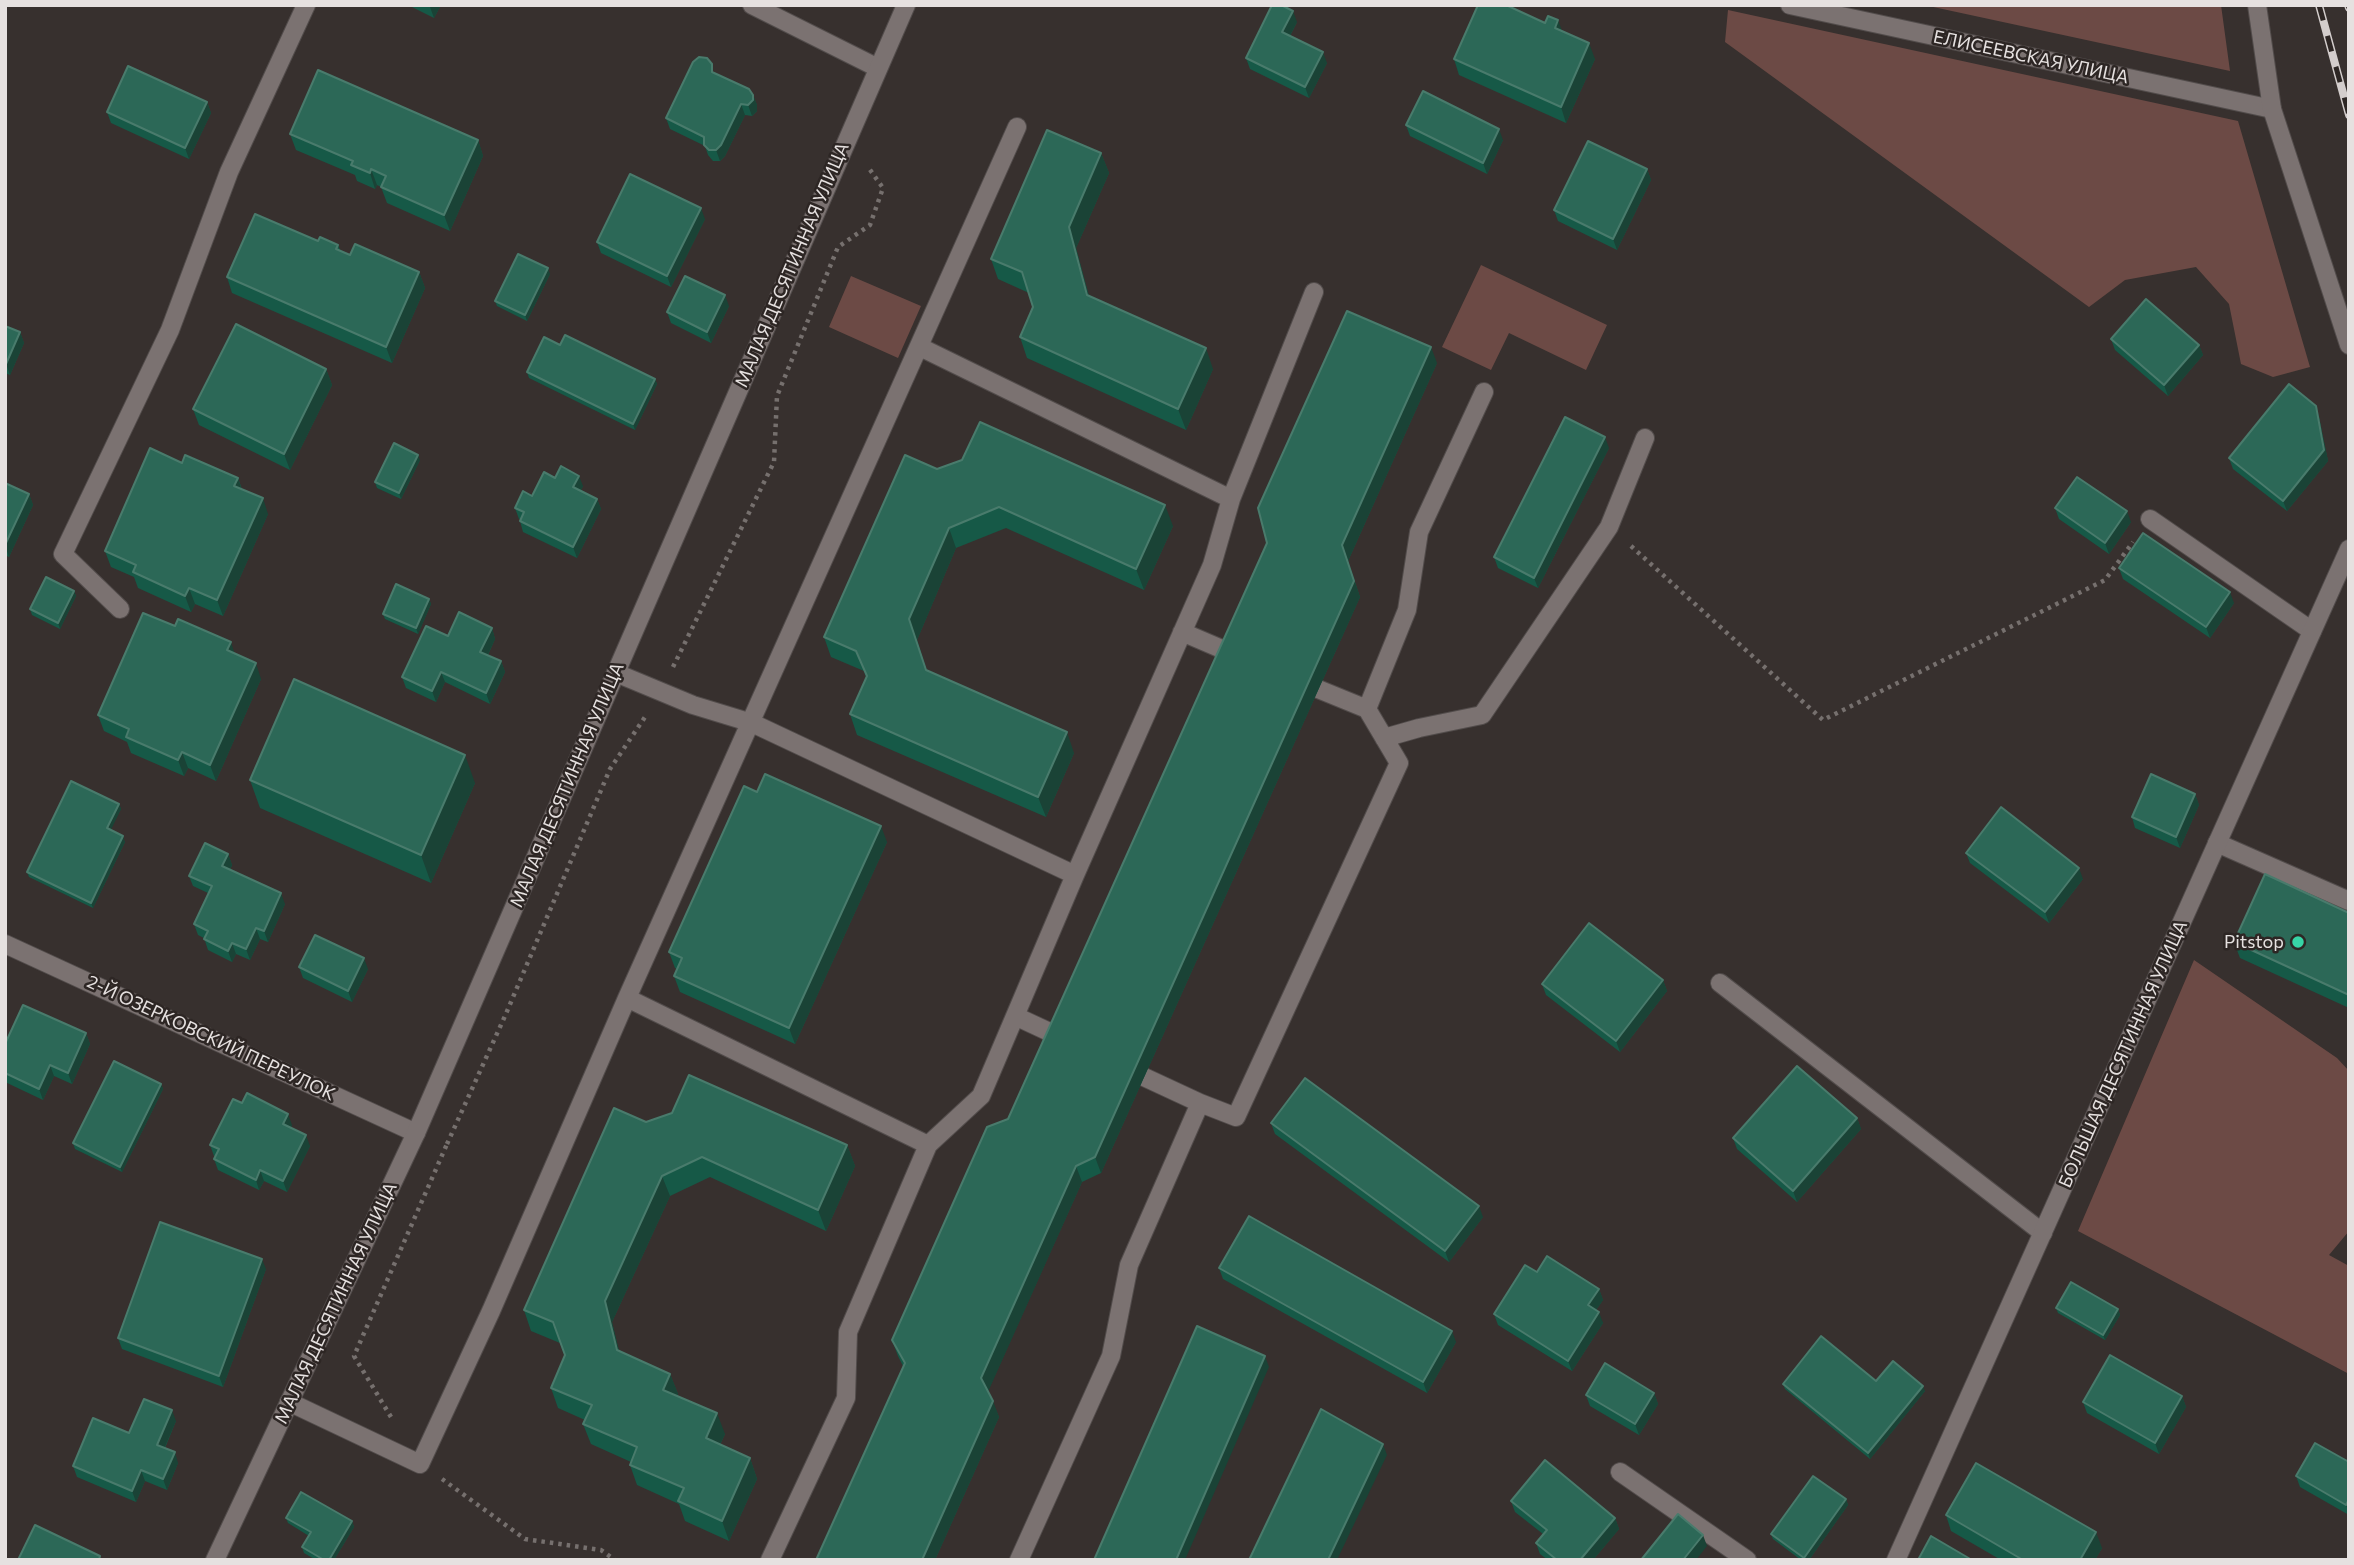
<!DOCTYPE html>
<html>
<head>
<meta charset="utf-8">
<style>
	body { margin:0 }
	#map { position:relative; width:2354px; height:1565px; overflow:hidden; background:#37302e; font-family:Commissioner,sans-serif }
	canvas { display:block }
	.frame { position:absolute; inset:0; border:7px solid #e6e1e0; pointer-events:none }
</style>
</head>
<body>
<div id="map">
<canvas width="2354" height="1565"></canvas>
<div class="frame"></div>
</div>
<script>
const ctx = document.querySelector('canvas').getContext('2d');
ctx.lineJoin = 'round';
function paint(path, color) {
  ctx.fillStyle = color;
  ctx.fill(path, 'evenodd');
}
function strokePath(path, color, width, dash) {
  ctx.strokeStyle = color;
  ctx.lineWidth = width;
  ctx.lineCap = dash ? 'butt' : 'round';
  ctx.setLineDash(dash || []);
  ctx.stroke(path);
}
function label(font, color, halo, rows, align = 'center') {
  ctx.font = font + ' Commissioner,sans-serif';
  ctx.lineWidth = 5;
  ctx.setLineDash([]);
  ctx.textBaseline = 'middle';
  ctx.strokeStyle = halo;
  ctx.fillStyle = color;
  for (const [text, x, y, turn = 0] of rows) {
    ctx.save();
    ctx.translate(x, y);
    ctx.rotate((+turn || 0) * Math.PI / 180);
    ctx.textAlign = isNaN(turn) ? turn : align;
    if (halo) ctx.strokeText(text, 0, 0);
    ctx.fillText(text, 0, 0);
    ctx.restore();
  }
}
paint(new Path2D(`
	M1924 5H2221L2230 71Z
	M1728 10 2238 121 2310 367 2273 377 2241 364 2229 304 2196 267 2125 280 2089 307 1725 42Z
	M1481 265 1607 325 1586 370 1509 333 1491 370 1442 347Z
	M851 276 921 306 898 358 829 327Z
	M2194 960 2337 1058 2349 1071V1231L2329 1255 2349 1266V1374L2078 1231Z`), '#6c4a45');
const lane = new Path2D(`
	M920 347 1231 499
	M2150 519 2312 631
	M120 609 63 554 170 330 229 172 306 5
	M1182 632 1231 653
	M616 673 693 705 752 723 1075 875
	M1318 689 1367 709
	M1384 738 1419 728 1482 715 1609 527 1645 438
	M2217 843 2349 901
	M1720 983 2043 1233
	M627 998 928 1145
	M1015 1016 1058 1036
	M1144 1077 1200 1103
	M289 1402 420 1464 491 1311 627 998 1017 127
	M1620 1472 1747 1560
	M770 1560 846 1398 848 1332 928 1145 981 1096 1075 875 1212 565 1231 499 1314 292
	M1019 1560 1111 1356 1129 1265 1200 1103 1236 1117 1399 763 1367 709 1407 610 1419 532 1484 392`);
const street = new Path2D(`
	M752 5 878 68
	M1790 5 2272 109
	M5 944 416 1133`);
const secondary = new Path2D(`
	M2257 5 2272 109 2349 345
	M215 1560 416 1133 906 5
	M1896 1560 2349 549`);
strokePath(lane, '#524c4b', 20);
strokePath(street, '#524c4b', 20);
strokePath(secondary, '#524c4b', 20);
strokePath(new Path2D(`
	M1631 546 1823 720 2105 580 2133 542
	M673 667 774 462 777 396 838 247 870 225 883 188 868 167
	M447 1144 505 1016 610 769 645 717
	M391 1417 354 1356 447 1144
	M442 1479 525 1539 601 1550 615 1560`), '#76706e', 4.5, [3.5, 5]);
strokePath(lane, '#7b7271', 18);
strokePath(street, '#7b7271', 18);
strokePath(secondary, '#7b7271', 18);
const rail = new Path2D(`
	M2319 5 2349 115
	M2348 5 2349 8`);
strokePath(rail, '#d3cdcc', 8);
strokePath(rail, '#2d2624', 5, [16]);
paint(new Path2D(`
	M408 5H441L434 18Z
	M1297 22 1290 36 1327 63 1309 98 1250 69 1246 58Z
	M1562 31 1595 59 1566 123 1459 75 1454 59Z
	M716 74 753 95 757 105V111L752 116 745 115 725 156 720 161H713L708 155 705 146 670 129 666 118Z
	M207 102 211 113 189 159 111 123 107 112Z
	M1406 125 1503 140 1487 174 1410 136Z
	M290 134 478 140 483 156 450 231 387 203 381 187 377 185 375 189 357 181 355 175 296 150Z
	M1101 153 1109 173 1076 248 1089 296 1213 369 1186 430 1027 358 1020 337 1033 307 1029 293 998 279 991 259Z
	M1647 169 1651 180 1617 250 1558 221 1554 210Z
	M705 219 671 287 601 253 597 242Z
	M318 241 338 245 340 250 350 255 419 272 425 288 392 363 232 293 227 277Z
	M550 274 527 321 497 306 495 301Z
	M729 306 711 343 671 323 667 312Z
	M5 326 20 332 24 343 10 375 5 373Z
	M2111 339 2199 345 2203 355 2168 396 2115 350Z
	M560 345 655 379 657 384 635 430 529 378 527 372Z
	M1437 363 1348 561 1360 597 1101 1173 1082 1182 988 1391 999 1417 935 1560H816L903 1366 898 1356 892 1340 1008 1119 1267 543Z
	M326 369 332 385 290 470 199 425 193 409Z
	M2319 417 2328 461 2287 511 2233 469 2229 458Z
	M1609 448 1538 588 1498 568 1494 557Z
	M420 460 401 499 377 488 375 482Z
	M182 463 238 478 242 489 268 514 223 616 195 604 191 612 138 588 134 577 111 567 105 551Z
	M937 469 1173 526 1144 590 1006 528 956 548 917 640 927 671 1074 753 1046 817 857 735 850 714 866 677 864 671 831 657 824 637Z
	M555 478 583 486 581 490 597 499 601 509 577 558 523 532 520 521V519H519L515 508Z
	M5 483 29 494 33 505 9 557 5 555Z
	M2055 508 2131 522 2109 554 2059 519Z
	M2119 568 2234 603 2210 638 2123 579Z
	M74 591 76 596 60 629 32 615 30 609Z
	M429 599 431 604 418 634 385 619 383 614Z
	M492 628 495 639 488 655 501 661 505 672 490 704 445 682 436 702 406 688 402 677 448 636Z
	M235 653 261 679 216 781 188 768 184 776 131 753 127 742 104 731 98 715Z
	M250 780 475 783 431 883 260 808Z
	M757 792 887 842 795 1044 680 992 674 976 677 969 675 968 669 952Z
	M2195 794 2199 805 2180 848 2135 828 2132 817Z
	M119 804 121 809 110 830 125 842 93 908 29 877 27 872Z
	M1966 853 2083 879 2049 923 1970 863Z
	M228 854 232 865 230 870 285 904 268 942 260 939 250 960 236 954 232 962 208 950 204 938 198 935 194 924 208 893 193 886 189 876Z
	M2349 913V1008L2240 958 2234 942Z
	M299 967 368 969 352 1002 303 978Z
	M1663 980 1667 991 1620 1052 1546 995 1542 984Z
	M86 1033 90 1044 72 1084 54 1076 43 1100 5 1082V1044Z
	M161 1084 163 1089 122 1172 75 1149 73 1143Z
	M1857 1118 1861 1129 1797 1202 1737 1149 1733 1138Z
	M646 1122 847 1145 855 1166 826 1231 710 1177 670 1196 612 1322 619 1351 670 1374 678 1394 677 1396 725 1434 720 1445 750 1458 757 1479 729 1541 685 1521 679 1504 637 1485 630 1465 631 1462 591 1444 583 1424 585 1420 558 1408 551 1388 565 1356 560 1343 531 1331 524 1310Z
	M1271 1123 1483 1217 1449 1262 1275 1134Z
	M292 1125 291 1127 310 1146 287 1192 264 1181 259 1190 218 1170 214 1159 216 1156H214L210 1145Z
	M1219 1268 1456 1342 1427 1393 1223 1279Z
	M266 1269 223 1387 122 1349 118 1338Z
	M1537 1272 1599 1289 1603 1300 1596 1310 1603 1323 1572 1371 1498 1325 1494 1314Z
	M2056 1308 2118 1309 2120 1315 2105 1340 2058 1313Z
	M1876 1381 1925 1391 1870 1459 1785 1389 1783 1384Z
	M1654 1393 1658 1404 1639 1435 1590 1406 1586 1395Z
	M2182 1396 2186 1407 2159 1454 2087 1413 2083 1402Z
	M176 1421 165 1448 178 1463 167 1490 145 1481 136 1502 77 1477 73 1466 129 1433Z
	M2349 1462V1515L2300 1487 2296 1476Z
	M1846 1499 1848 1505 1809 1560H1801L1773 1539 1771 1534Z
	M1511 1501 1615 1518 1619 1529 1593 1560H1548L1540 1554 1536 1543 1543 1534 1515 1512Z
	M1946 1515 2102 1548 2095 1560H2001L1951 1531Z
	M286 1518 352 1521 354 1527 334 1560H316L304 1553 302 1547 309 1536 288 1523Z`), '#165947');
paint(new Path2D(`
	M431 5H441L434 18 430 7Z
	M1293 11 1297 22 1286 43 1282 32Z
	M1558 20 1564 36 1555 28Z
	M1589 43 1595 59 1566 123 1561 107Z
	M1323 52 1327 63 1309 98 1305 87Z
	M753 95 757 105V111L752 116 748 105Z
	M207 102 211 113 189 159 185 148Z
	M741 104 745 115 725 156 720 161 716 150Z
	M1499 129 1503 140 1487 174 1483 163Z
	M478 140 483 156 450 231 444 215Z
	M1101 153 1109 173 1076 248 1094 315 1087 295 1069 227Z
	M371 169 377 185 375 189 370 173Z
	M1647 169 1651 180 1617 250 1613 239Z
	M701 208 705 219 671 287 667 276Z
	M548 268 550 274 527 321 525 315Z
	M419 272 425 288 392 363 386 347Z
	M725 295 729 306 711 343 707 332Z
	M20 332 24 343 10 375 6 364Z
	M2199 345 2203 355 2168 396 2164 385Z
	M1431 347 1437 363 1348 561 1360 597 1101 1173 1095 1157 1342 545Z
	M1206 348 1213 369 1186 430 1178 409Z
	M326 369 332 385 290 470 284 454Z
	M655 379 657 384 635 430 633 424Z
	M2316 406 2319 417 2328 461 2287 511 2283 501Z
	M1605 437 1609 448 1538 588 1534 578Z
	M418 455 420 460 401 499 399 493Z
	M579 476 583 486 577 498 573 487Z
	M238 478 243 494 234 486Z
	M29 494 33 505 9 557 5 545Z
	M263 498 268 514 223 616 217 600Z
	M597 499 601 509 577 558 573 547Z
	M1165 505 1173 526 1144 590 1136 569Z
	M2127 511 2131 522 2109 554 2105 543Z
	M949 528 956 548 917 640 933 691 909 619Z
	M189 588 195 604 191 612 185 596Z
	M74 591 76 596 60 629 58 623Z
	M2230 592 2234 603 2210 638 2206 627Z
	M429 599 431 604 418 634 416 628Z
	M492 628 495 639 484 663 480 652Z
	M231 642 236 658 227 650Z
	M501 661 505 672 490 704 486 693Z
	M256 663 261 679 216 781 210 765Z
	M441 672 445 682 436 702 432 691Z
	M1067 732 1074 753 1046 817 1038 797Z
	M182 752 188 768 184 776 178 760Z
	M465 755 475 783 431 883 421 855Z
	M2195 794 2199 805 2180 848 2176 837Z
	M119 804 121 809 109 834 107 828Z
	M881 826 887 842 795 1044 789 1028Z
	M123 836 125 842 93 908 91 903Z
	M228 854 232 865 226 877 222 866Z
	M2079 868 2083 879 2049 923 2045 912Z
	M281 893 285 904 268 942 264 931Z
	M256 928 260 939 250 960 246 949Z
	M232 943 236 954 232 962 228 951Z
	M364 958 368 969 352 1002 348 991Z
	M1663 980 1667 991 1620 1052 1616 1041Z
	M86 1033 90 1044 72 1084 68 1073Z
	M50 1065 54 1076 43 1100 39 1089Z
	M161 1084 163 1089 122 1172 120 1167Z
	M288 1114 292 1125 287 1135 283 1124Z
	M1857 1118 1861 1129 1797 1202 1793 1191Z
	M306 1135 310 1146 287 1192 283 1181Z
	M847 1145 855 1166 826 1231 818 1210Z
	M1076 1166 1082 1182 987 1394 981 1378Z
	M260 1170 264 1181 259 1190 256 1180Z
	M662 1176 670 1196 612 1322 624 1371 617 1350 605 1301Z
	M1479 1206 1483 1217 1449 1262 1445 1251Z
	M262 1259 266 1269 223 1387 219 1376Z
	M1599 1289 1603 1300 1592 1316 1588 1305Z
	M2118 1309 2120 1315 2105 1340 2103 1335Z
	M1599 1312 1603 1323 1572 1371 1568 1361Z
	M1452 1331 1456 1342 1427 1393 1423 1382Z
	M1265 1356 1269 1367 1185 1560H1176Z
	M670 1374 678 1394 671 1410 663 1390Z
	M1923 1386 1925 1391 1870 1459 1868 1453Z
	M1654 1393 1658 1404 1639 1435 1635 1424Z
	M2182 1396 2186 1407 2159 1454 2155 1443Z
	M993 1401 999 1417 935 1560H922Z
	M172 1410 176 1421 161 1456 157 1445Z
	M717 1413 725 1434 713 1459 706 1438Z
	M1383 1444 1387 1455 1337 1560H1328Z
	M175 1452 178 1463 167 1490 163 1479Z
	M750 1458 757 1479 729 1541 722 1521Z
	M141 1470 145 1481 136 1502 132 1491Z
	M1846 1499 1848 1505 1809 1560H1805L1804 1558Z
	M2349 1499V1513L2346 1505Z
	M1615 1518 1619 1529 1593 1560H1580Z
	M352 1521 354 1527 334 1560H329Z
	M2096 1532 2102 1548 2095 1560H2080Z
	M1703 1535 1707 1546 1696 1560H1683Z`), '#1a4336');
const building = new Path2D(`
	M1272 5H1281L1293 11 1282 32 1323 52 1305 87 1246 58Z
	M1478 5H1506L1545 23 1548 16 1558 20 1555 28 1589 43 1561 107 1454 59Z
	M699 57 707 58 712 64V72L749 89 753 95V100L748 105 741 104 721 145 716 150H709L704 145V137L666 118 693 62Z
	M128 66 207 102 185 148 107 112Z
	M318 70 478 140 444 215 381 187 386 176 371 169 370 173 351 165 353 161 290 134Z
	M1423 91 1499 129 1483 163 1406 125Z
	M1047 130 1101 153 1069 227 1087 295 1206 348 1178 409 1020 337 1033 307 1022 272 991 259Z
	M1588 141 1647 169 1613 239 1554 210Z
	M630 174 701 208 667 276 597 242Z
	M255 214 318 241 320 237 338 245 336 249 350 255 355 244 419 272 386 347 227 277Z
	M518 254 548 268 525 315 495 301Z
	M685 276 725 295 707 332 667 312Z
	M2146 299 2199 345 2164 385 2111 339Z
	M1347 311 1431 347 1342 545 1354 581 1095 1157 1076 1166 981 1378 993 1401 922 1560H816L905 1363 892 1340 987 1127 1008 1119 1267 543 1258 508Z
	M236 324 326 369 284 454 193 409Z
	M5 326 20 332 6 364H5Z
	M565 335 655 379 633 424 527 372 544 337 560 345Z
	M2289 384 2316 406 2324 450 2283 501 2229 458Z
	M1565 417 1605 437 1534 578 1494 557Z
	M980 422 1165 505 1136 569 999 507 949 528 909 619 926 670 1067 732 1038 797 850 714 867 676 856 651 824 637 905 455 937 469 962 460Z
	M394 443 418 455 399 493 375 482Z
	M150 448 182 463 185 455 238 478 234 486 263 498 217 600 189 588 185 596 133 572 136 565 105 551Z
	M561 466 579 476 573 487 597 499 573 547 520 521 524 512 515 508 523 491 532 496 544 472 555 478Z
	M2077 477 2127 511 2105 543 2055 508Z
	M5 483 29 494 5 545Z
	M2143 533 2230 592 2206 627 2119 568Z
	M46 577 74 591 58 623 30 609Z
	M396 584 429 599 416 628 383 614Z
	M459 612 492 628 480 652 501 661 486 693 441 672 432 691 402 677 426 626 448 636Z
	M143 613 175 626 178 619 231 642 227 650 256 663 210 765 182 752 178 760 126 737 129 729 98 715Z
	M294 679 465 755 421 855 250 780Z
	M765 774 881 826 789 1028 674 976 682 958 669 952 744 786 757 792Z
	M2151 774 2195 794 2176 837 2132 817Z
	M71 781 119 804 107 828 123 836 91 903 27 872Z
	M2001 807 2079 868 2045 912 1966 853Z
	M205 843 228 854 222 866 281 893 264 931 256 928 246 949 232 943 228 951 204 939 208 931 194 924 212 886 189 876Z
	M2265 874 2349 913V995L2234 942Z
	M1589 923 1663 980 1616 1041 1542 984Z
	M315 935 364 958 348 991 299 967Z
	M23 1005 86 1033 68 1073 50 1065 39 1089 5 1073V1044Z
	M114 1061 161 1084 120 1167 73 1143Z
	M1797 1066 1857 1118 1793 1191 1733 1138Z
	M689 1075 847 1145 818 1210 702 1157 662 1176 605 1301 617 1350 670 1374 663 1390 717 1413 706 1438 750 1458 722 1521 678 1501 684 1488 630 1465 637 1447 583 1424 592 1405 551 1388 565 1355 553 1322 524 1310 614 1108 646 1122 672 1113Z
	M1305 1078 1479 1206 1445 1251 1271 1123Z
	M247 1093 288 1114 283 1124 306 1135 283 1181 260 1170 256 1180 214 1159 219 1149 210 1145 233 1099 242 1103Z
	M1249 1216 1452 1331 1423 1382 1219 1268Z
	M160 1222 262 1259 219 1376 118 1338Z
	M1547 1256 1599 1289 1588 1305 1599 1312 1568 1361 1494 1314 1525 1265 1537 1272Z
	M2071 1282 2118 1309 2103 1335 2056 1308Z
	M1197 1326 1265 1356 1176 1560H1094Z
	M1821 1336 1876 1381 1893 1361 1923 1386 1868 1453 1783 1384Z
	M2110 1355 2182 1396 2155 1443 2083 1402Z
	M1605 1363 1654 1393 1635 1424 1586 1395Z
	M144 1399 172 1410 157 1445 175 1452 163 1479 141 1470 132 1491 73 1466 93 1418 129 1433Z
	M1321 1409 1383 1444 1328 1560H1249Z
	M2315 1443 2349 1462V1499L2346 1505 2296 1476Z
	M1545 1460 1615 1518 1580 1560H1557L1536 1543 1547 1530 1511 1501Z
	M1976 1463 2096 1532 2080 1560H2023L1946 1515Z
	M1813 1476 1846 1499 1804 1558 1771 1534Z
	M301 1492 352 1521 329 1560H324L302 1547 311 1532 286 1518Z
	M1678 1514 1703 1535 1683 1560H1641Z
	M35 1525 100 1556 99 1560H18Z
	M1931 1536 1972 1560H1918Z`);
paint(building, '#2c6857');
strokePath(building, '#497b6c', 2);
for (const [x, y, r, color] of [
	[2298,942,7,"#37d4a6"]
]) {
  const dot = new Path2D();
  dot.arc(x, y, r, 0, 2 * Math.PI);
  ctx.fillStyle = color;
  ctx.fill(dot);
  strokePath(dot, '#2d2624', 2.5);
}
label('18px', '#e6e1e0', '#2d2624', [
	["ЕЛИСЕЕВСКАЯ УЛИЦА",2031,57,12],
	["МАЛАЯ ДЕСЯТИННАЯ УЛИЦА",792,265,-67],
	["МАЛАЯ ДЕСЯТИННАЯ УЛИЦА",567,785,-67],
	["2-Й ОЗЕРКОВСКИЙ ПЕРЕУЛОК",211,1038,25],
	["БОЛЬШАЯ ДЕСЯТИННАЯ УЛИЦА",2123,1054,-66],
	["МАЛАЯ ДЕСЯТИННАЯ УЛИЦА",336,1303,-65]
]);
label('18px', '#e6e1e0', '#2d2624', [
	["Pitstop",2284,942]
], 'right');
</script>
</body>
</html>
